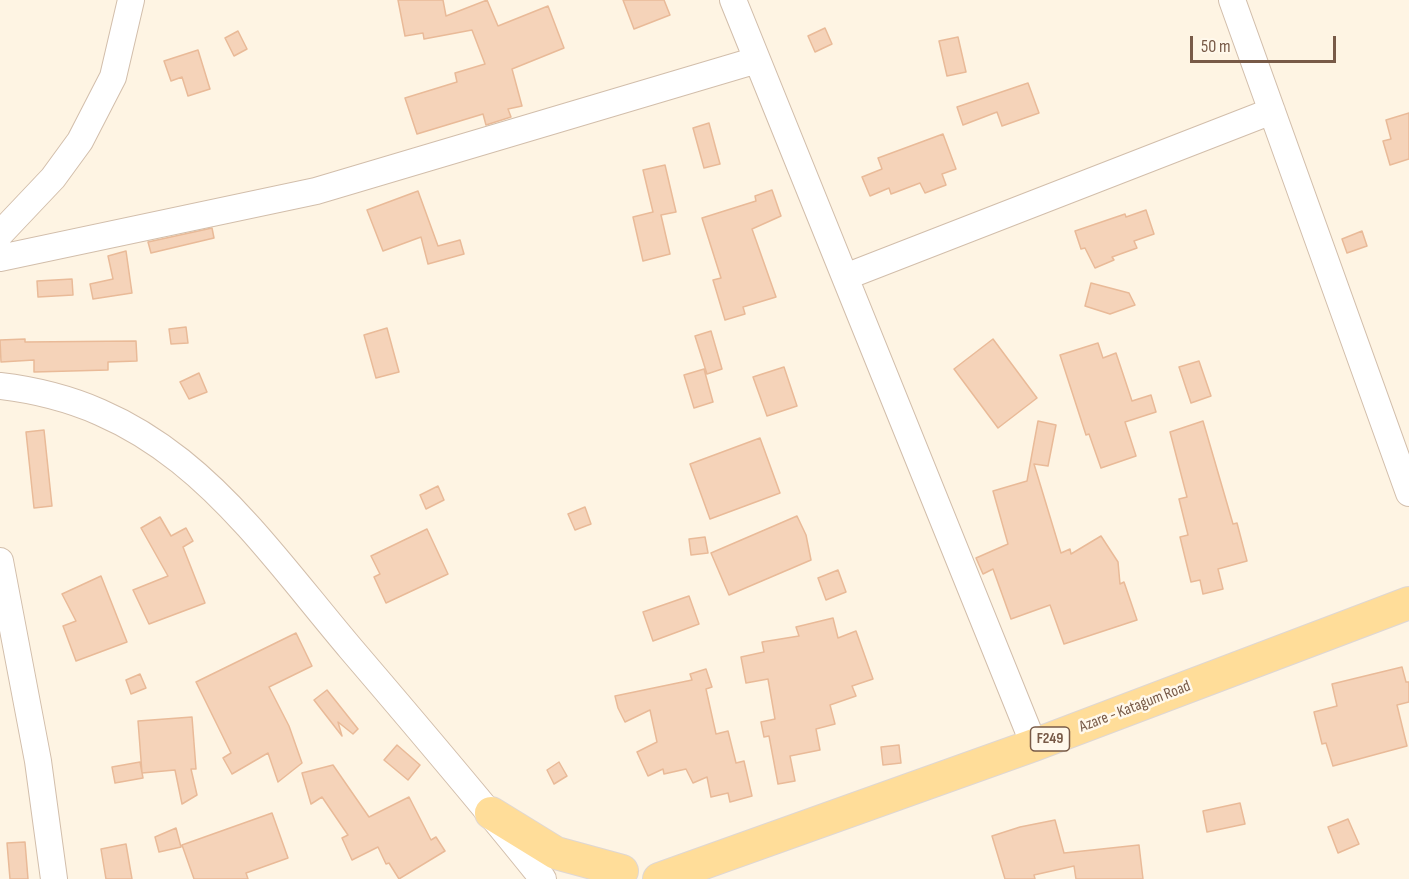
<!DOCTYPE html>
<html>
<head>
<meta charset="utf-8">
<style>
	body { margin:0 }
	#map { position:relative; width:1409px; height:879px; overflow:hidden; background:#fef4e3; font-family:"Sofia Sans Condensed",sans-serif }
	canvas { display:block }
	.scale { position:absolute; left:1190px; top:36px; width:146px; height:27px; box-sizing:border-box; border:3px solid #785a47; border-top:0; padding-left:8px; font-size:18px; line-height:21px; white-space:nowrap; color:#785a47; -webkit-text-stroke:4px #fff8eb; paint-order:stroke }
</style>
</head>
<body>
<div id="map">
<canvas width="1409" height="879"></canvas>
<div class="scale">50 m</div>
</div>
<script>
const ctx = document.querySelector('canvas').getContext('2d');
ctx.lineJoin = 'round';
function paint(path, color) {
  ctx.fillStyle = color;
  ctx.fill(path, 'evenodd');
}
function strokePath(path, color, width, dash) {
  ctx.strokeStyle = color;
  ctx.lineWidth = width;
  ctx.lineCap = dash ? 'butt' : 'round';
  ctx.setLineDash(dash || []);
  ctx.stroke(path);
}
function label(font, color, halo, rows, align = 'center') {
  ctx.font = font + ' "Sofia Sans Condensed",sans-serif';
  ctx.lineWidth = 5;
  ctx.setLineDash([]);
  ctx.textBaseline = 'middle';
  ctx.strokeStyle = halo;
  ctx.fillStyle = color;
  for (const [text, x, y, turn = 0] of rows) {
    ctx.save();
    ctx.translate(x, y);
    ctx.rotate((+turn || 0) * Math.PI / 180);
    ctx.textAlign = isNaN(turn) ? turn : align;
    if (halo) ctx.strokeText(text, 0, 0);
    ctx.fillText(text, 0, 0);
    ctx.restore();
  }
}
const building = new Path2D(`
	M398 0H443L446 16 487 0 498 26 548 6 564 48 512 69 522 106 508 109 511 117 486 125 483 114 417 134 405 98 457 82 455 73 485 64 472 30 424 39 423 33 405 36Z
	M623 0H664L670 15 634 29Z
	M825 28 832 44 815 52 808 36Z
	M238 31 247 49 234 56 225 38Z
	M958 37 966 72 947 76 939 41Z
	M198 50 210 89 188 96 182 77 171 81 164 61Z
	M1028 83 1039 113 1002 126 997 112 963 125 957 107Z
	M1409 113V159L1390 165 1383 141 1391 139 1386 120Z
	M709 123 720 164 704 168 693 128Z
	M943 134 956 169 942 174 946 185 925 193 920 183 891 194 889 188 870 196 862 177 882 169 878 158Z
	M665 165 676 212 661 215 670 254 643 261 633 217 653 212 643 170Z
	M772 190 781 216 752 229 776 297 743 307 745 314 725 320 713 280 721 278 702 218 756 201 755 196Z
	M418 191 438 246 460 240 464 254 428 264 421 237 383 251 367 210Z
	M1146 210 1154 234 1134 241 1137 248 1112 257 1114 260 1095 268 1085 248 1081 249 1075 231 1125 214 1126 217Z
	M212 228 214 238 151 253 148 242Z
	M1362 231 1367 246 1347 253 1342 239Z
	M126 251 132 293 93 299 90 284 113 279 108 256Z
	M72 279 73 295 38 297 37 281Z
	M1091 283 1129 293 1135 305 1110 314 1085 306Z
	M186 327 188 343 171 344 169 329Z
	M387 328 399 372 376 378 364 335Z
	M711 331 722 369 707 374 695 336Z
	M25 339V342L136 341 137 361 108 362V370L34 372V360L1 362 0 340Z
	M993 339 1037 398 998 428 954 369Z
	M1098 343 1103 358 1116 353 1132 401 1151 395 1156 412 1125 422 1136 456 1101 468 1089 434 1086 435 1060 355Z
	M1199 361 1211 396 1191 403 1179 367Z
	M784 367 797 406 767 416 753 377Z
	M704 369 713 402 694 408 684 375Z
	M199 373 207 392 189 399 180 382Z
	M1038 421 1056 425 1048 466 1034 464 1061 553 1070 549 1071 554 1101 536 1118 562 1120 584 1124 582 1137 620 1064 644 1050 605 1011 619 993 569 983 574 976 558 1008 544 993 491 1027 481Z
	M1203 421 1233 524 1237 523 1247 561 1218 569 1223 589 1203 594 1200 580 1191 582 1180 537 1188 535 1179 499 1187 497 1170 432Z
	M44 430 52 506 34 508 26 432Z
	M760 438 780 493 710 519 690 464Z
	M438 486 444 500 426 509 420 495Z
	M585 507 591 524 575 530 568 514Z
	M797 516 806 535 811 560 729 595 711 553Z
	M160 517 171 536 186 528 193 541 183 547 205 603 149 624 133 590 168 576 141 528Z
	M427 529 448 574 386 603 374 577 380 574 371 556Z
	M705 537 708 553 691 555 689 539Z
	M838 570 846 592 826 600 818 578Z
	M101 576 127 642 76 661 63 626 76 621 62 594Z
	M689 596 699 624 653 641 643 612Z
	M833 618 838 638 856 631 873 679 852 686 856 696 830 705 835 724 816 729 820 750 790 756 795 781 778 784 769 736 764 737 761 722 775 719 768 679 746 683 741 657 764 652 762 642 799 636 796 627Z
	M296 633 312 666 269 687 289 726 302 763 278 782 268 753 232 774 223 758 231 753 196 682Z
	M1402 667 1406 682H1409V702L1397 705 1407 746 1333 766 1326 743 1322 744 1314 712 1337 706 1332 684Z
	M706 669 712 687 706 689 716 734 728 731 736 763 744 761 752 796 730 802 728 793 711 797 707 777 693 783 686 769 664 774 663 769 648 776 637 752 657 742 650 710 625 722 618 708 615 696 692 680 690 674Z
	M140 674 146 688 131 694 126 680Z
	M327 690 358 729 353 734 338 722 342 736 314 700Z
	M192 717 196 769H191L197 795 182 804 175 770 142 773 138 721Z
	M397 745 420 765 408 780 384 760Z
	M899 745 901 763 883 765 881 747Z
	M140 762 143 778 115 783 112 767Z
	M559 762 567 776 554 784 547 770Z
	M333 765 369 817 409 797 431 840 436 837 445 851 399 879 389 863 386 864 378 847 352 860 342 838 348 835 322 797 311 804 302 773Z
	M1240 803 1245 824 1207 832 1203 811Z
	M272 813 288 858 246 873 248 879H194L182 845Z
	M1348 819 1359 844 1338 853 1328 827Z
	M1055 820 1064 853 1139 845 1143 879H1076L1074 866 1034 875 1035 879H1005L992 836 1020 827Z
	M176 828 181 847 159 852 155 837Z
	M25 842 28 879H10L7 843Z
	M126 844 132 879H106L101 849Z`);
paint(building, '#f5d3b9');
strokePath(building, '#e9ba98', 1.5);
const minor = new Path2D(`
	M733 0 1034 745
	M1232 0 1409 493
	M0 234 53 178 80 141 113 77 131 0
	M0 258 316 191 757 60
	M845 277 1272 111
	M0 386C173 406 248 527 351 649 416 725 481 801 543 879
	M0 561 38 761 54 879`);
const major = new Path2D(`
	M491 813 556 853 622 871
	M659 879 1034 745 1409 603`);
strokePath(minor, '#d2beab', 28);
strokePath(major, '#dfd7d3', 34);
strokePath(minor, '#fff', 26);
strokePath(major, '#fd9', 32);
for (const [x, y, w] of [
	[1050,739,39]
]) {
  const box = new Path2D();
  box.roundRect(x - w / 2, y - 12, w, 24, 4.5);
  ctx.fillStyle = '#fff8eb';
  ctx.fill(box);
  strokePath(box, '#785a47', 1.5);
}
label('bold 15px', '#785a47', null, [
	["F249",1050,739]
]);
label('16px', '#785a47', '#fff8eb', [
	["Azare - Katagum Road",1135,707,-21]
]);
</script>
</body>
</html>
